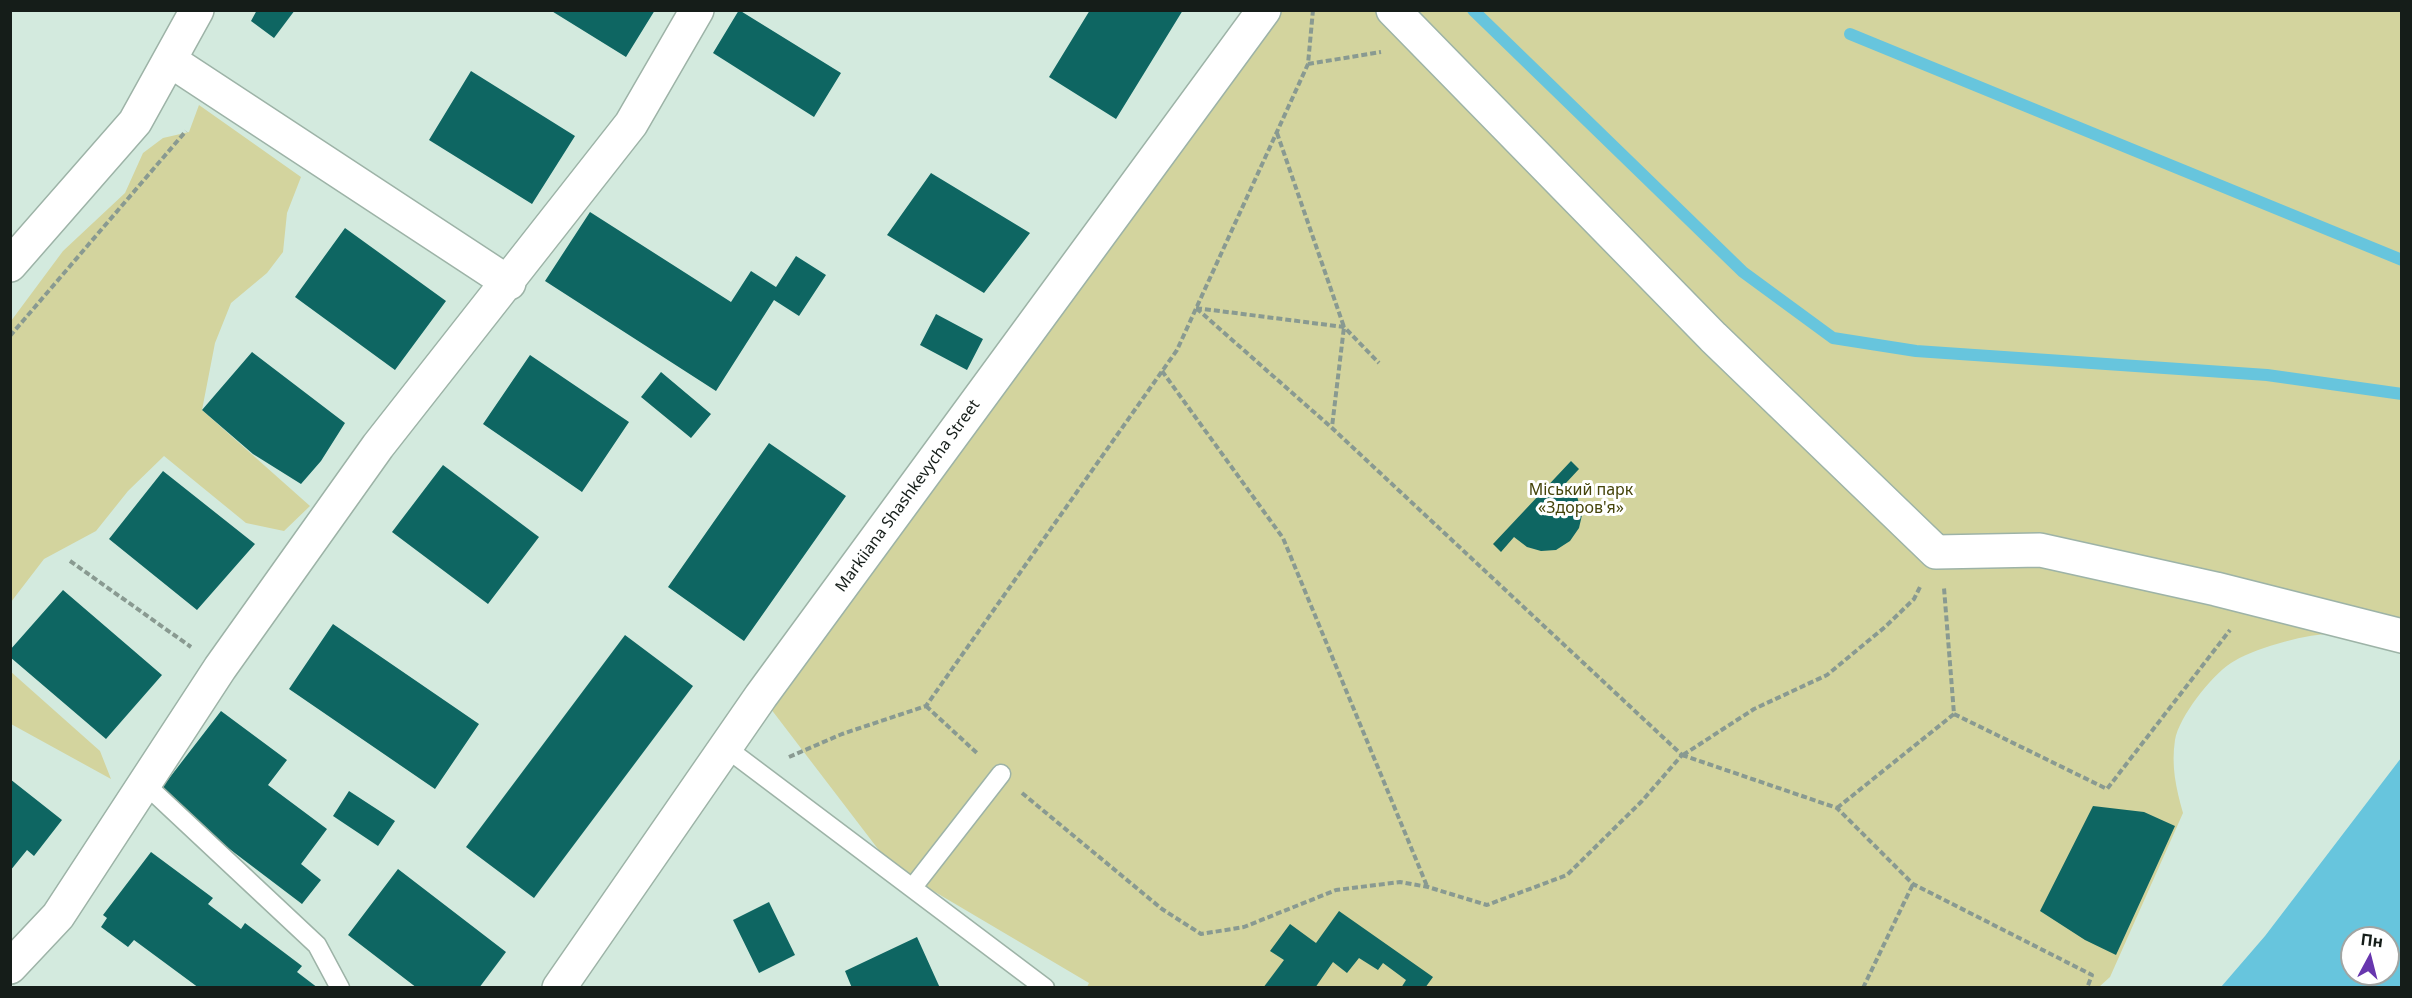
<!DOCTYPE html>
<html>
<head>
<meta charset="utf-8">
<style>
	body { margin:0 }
	#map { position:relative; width:2412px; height:998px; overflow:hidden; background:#d3eade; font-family:"Noto Sans",sans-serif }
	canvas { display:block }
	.frame { position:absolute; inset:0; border:12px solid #151d19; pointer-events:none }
	.north { position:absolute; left:2340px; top:926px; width:60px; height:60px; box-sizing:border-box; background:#fff; border:2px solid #a1a5a3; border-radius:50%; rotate:7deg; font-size:16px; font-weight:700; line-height:24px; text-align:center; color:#151d19 }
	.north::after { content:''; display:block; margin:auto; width:21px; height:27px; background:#6736ae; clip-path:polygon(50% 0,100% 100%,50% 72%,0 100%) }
</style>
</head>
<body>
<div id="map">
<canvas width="2412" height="998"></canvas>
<div class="frame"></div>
<div class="north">Пн</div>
</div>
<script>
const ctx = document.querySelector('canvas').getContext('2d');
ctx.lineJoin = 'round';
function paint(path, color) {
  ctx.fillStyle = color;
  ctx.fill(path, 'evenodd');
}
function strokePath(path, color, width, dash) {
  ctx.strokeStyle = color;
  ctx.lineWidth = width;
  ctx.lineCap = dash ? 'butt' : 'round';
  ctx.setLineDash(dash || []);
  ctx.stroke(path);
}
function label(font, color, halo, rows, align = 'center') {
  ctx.font = font + ' "Noto Sans",sans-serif';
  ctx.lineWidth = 6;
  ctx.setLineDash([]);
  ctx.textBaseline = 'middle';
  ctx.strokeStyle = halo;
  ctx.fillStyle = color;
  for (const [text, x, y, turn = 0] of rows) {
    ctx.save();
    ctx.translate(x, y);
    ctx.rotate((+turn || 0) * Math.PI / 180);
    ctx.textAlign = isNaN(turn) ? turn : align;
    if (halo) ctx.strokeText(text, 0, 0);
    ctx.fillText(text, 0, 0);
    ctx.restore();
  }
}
paint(new Path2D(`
	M1264 11H2401V637C2377 636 2352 633 2328 634 2302 635 2252 649 2231 663 2211 676 2179 717 2175 740 2171 766 2176 788 2183 813L2110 977 2099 987H1087L1089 983 891 866 761 696Z
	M199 105 301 177 287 213 283 252 267 273 231 303 215 343 202 410 310 506 284 531 246 523 164 456 128 491 96 531 44 559 11 602V321L63 251 125 193 143 153 163 138 189 132Z
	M10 671 100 751 111 779 11 724Z`), '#d3d49e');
paint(new Path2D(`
	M2401 758V987H2221L2265 936ZM2352 938H2388V974H2352Z`), '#67c5dd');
strokePath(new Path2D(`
	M1473 10 1743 272 1833 338 1916 351 2267 375 2402 394
	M1850 34 2402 260`), '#67c5dd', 12);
paint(new Path2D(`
	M257 10H295L274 38 251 21Z
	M550 10H655L626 57Z
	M739 10 841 73 814 117 713 53Z
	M1090 10H1183L1116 119 1049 77Z
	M471 71 575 136 532 204 429 140Z
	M931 173 1030 233 984 293 887 235Z
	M590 212 731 302 751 271 776 287 796 256 826 275 799 316 774 300 716 391 545 281Z
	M345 228 446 301 395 370 295 297Z
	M936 314 983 339 967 370 920 345Z
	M252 352 345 423 321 461 301 484 253 454 202 410Z
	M530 355 629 422 582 492 483 424Z
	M661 372 711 414 691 438 641 397Z
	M769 443 846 496 744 641 668 587Z
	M1571 461 1579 469 1566 483 1577 496 1582 515 1579 528 1570 541 1556 550 1541 551 1527 547 1514 537 1501 552 1493 544Z
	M443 465 539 537 488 604 392 532Z
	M163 471 255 544 197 610 109 539Z
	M63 590 162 675 106 739 10 657V650Z
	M333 624 479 724 435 789 289 689Z
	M625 635 693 686 534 898 466 847Z
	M221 711 287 760 268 785 327 829 301 864 321 880 302 904 157 794Z
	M10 779 62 820 34 856 27 850 10 871Z
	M349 791 395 821 378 846 333 816Z
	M2093 806 2144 812 2175 826 2116 955 2085 940 2040 911Z
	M151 852 213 898 208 904 241 929 245 923 302 966 297 972 318 988H199L134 940 128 947 101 927 107 918 103 915Z
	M398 869 506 952 479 988H417L348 935Z
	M769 902 795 955 759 973 733 920Z
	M1339 911 1433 977 1425 988H1401L1406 980 1383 963 1378 970 1359 958 1347 973 1333 962 1315 988H1263L1284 960 1270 951 1290 924 1316 943Z
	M917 937 940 988H852L845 971Z`), '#0e6662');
const service = new Path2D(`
	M725 747 1045 988
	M145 784 317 945 340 988
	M913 887 1001 774`);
const minor = new Path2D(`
	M1393 10 1713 337 1936 552 2040 550 2216 589 2402 636
	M171 61 509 283
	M10 967 58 916 220 668 378 446 631 124 697 10
	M559 988 761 696 1264 10`);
const tertiary = new Path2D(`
	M10 265 135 122 197 10`);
strokePath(service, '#9db3a7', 21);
strokePath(minor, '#9db3a7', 36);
strokePath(tertiary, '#9db3a7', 36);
strokePath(new Path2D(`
	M1308 64 1381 52
	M1277 133 1344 327 1332 427
	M1196 308 1344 327 1379 363
	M10 336 186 131
	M1162 371 1283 538 1427 886
	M70 561 191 647
	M926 706 978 754
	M1954 714 2107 789 2230 630
	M1682 755 1837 808 1913 884 2092 975 2087 988
	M1683 755 1754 709 1827 675 1885 627 1914 599 1921 585
	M789 757 842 734 926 706 1177 350 1308 64 1313 10
	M1022 793 1162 909 1201 934 1244 927 1336 890 1400 882 1428 887 1487 905 1567 875 1642 801 1682 755 1332 428 1196 308
	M1837 808 1954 714 1944 588
	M1863 988 1913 884`), '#899a91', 4, [6, 3]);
strokePath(service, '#fff', 18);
strokePath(minor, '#fff', 33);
strokePath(tertiary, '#fff', 33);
label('16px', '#45440a', '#fff', [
	["Міський парк",1581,490],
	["«Здоров'я»",1581,508]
]);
label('16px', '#151d19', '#fff', [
	["Markiiana Shashkevycha Street",908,496,-54]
]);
</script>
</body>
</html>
